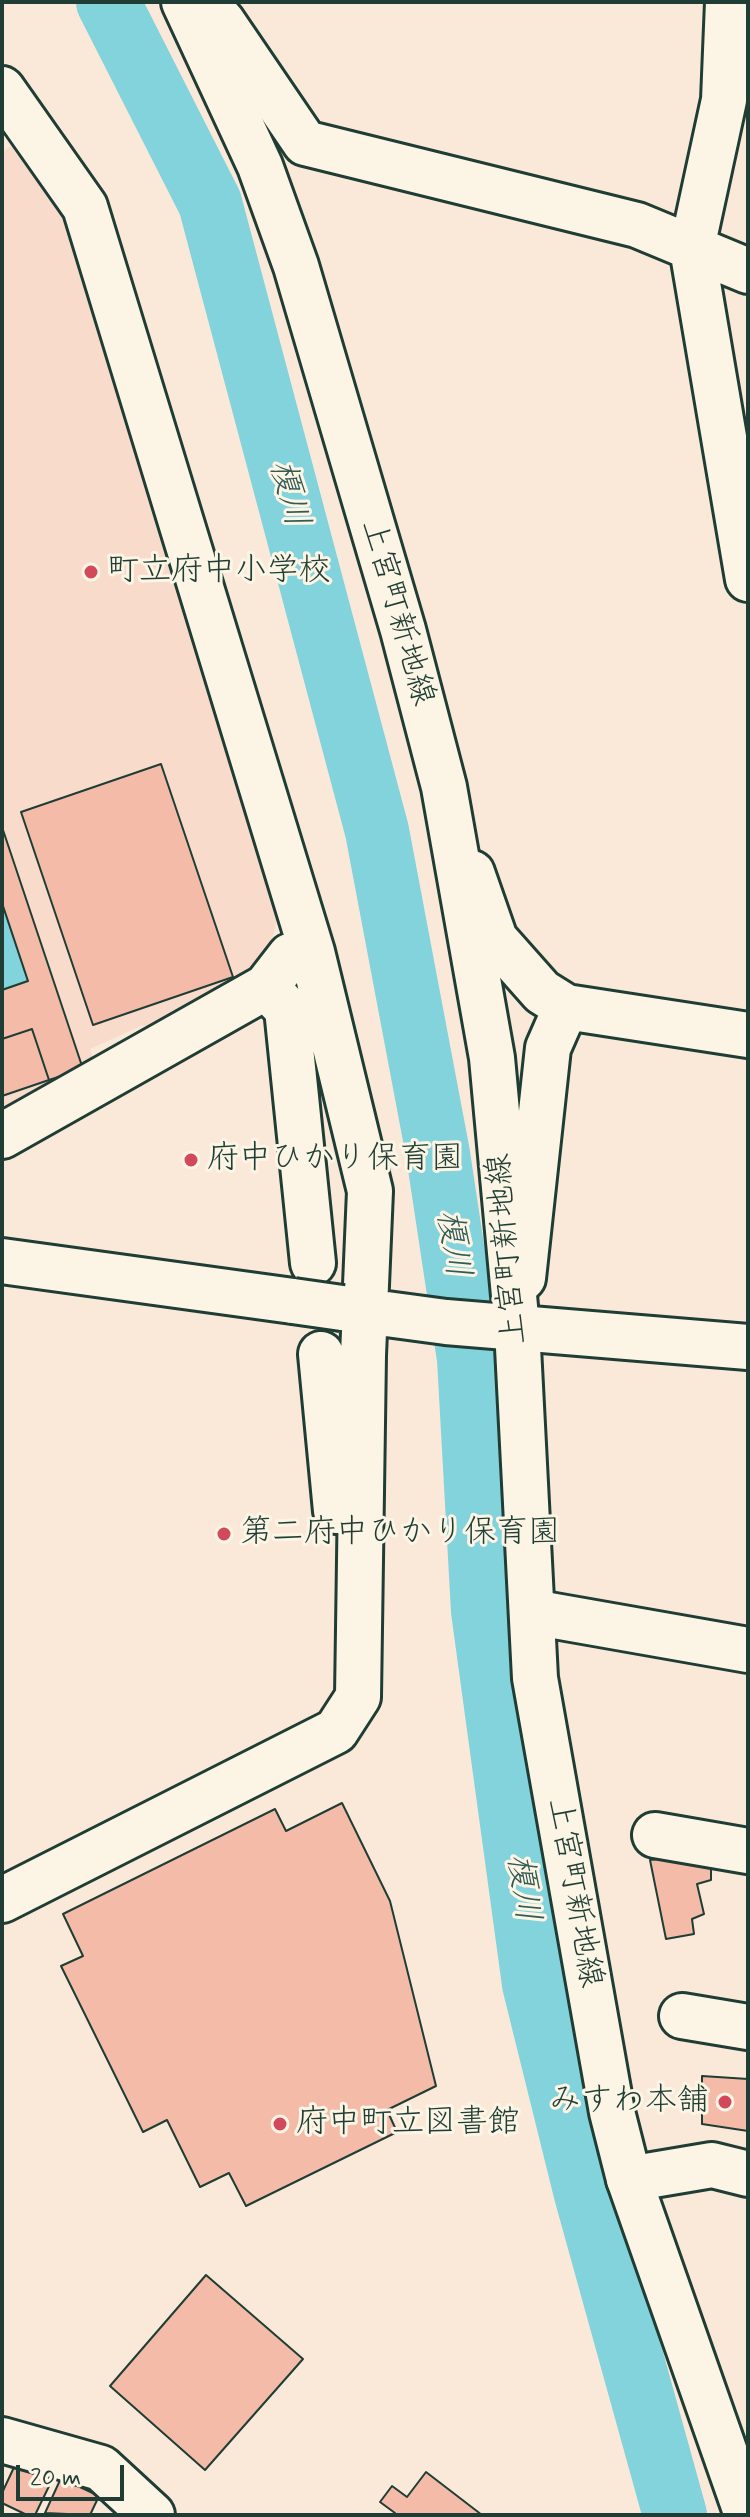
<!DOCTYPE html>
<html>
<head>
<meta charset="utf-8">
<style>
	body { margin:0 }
	#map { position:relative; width:750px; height:2517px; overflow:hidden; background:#fae9d9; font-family:Mynerve,sans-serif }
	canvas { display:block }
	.frame { position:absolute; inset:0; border:4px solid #1f3d34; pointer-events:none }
	.scale { position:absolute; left:16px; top:2465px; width:108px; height:36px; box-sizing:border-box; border:4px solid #1f3d34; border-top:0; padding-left:10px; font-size:24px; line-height:28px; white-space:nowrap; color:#1f3d34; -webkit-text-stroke:6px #fcf5e5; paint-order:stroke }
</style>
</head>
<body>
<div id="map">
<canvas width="750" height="2517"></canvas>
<div class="frame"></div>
<div class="scale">20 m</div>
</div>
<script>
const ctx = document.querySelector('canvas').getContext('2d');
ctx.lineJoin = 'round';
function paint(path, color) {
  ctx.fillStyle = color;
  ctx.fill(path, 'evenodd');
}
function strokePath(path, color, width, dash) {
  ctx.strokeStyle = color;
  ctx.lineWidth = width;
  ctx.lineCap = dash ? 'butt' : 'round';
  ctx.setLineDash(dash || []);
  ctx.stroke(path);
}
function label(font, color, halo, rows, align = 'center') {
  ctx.font = font + ' Mynerve,"Klee One",sans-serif';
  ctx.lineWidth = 6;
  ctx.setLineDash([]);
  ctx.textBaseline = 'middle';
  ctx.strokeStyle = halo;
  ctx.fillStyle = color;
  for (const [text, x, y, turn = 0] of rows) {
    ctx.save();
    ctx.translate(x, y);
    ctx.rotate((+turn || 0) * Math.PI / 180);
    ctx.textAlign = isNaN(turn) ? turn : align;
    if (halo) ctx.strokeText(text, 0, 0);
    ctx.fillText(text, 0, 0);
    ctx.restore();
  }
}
paint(new Path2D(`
	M22 139 83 229 278 915 264 972 163 1034 143 1025 90 1049 98 1074 2 1119V152Z`), '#f8dbca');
const water = new Path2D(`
	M2 903 28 981 2 990Z`);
paint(water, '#82d3db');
strokePath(water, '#5a9798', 2);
strokePath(new Path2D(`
	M108 2 210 203 377 831 438 1154 469 1359 483 1611 534 1984 586 2194 675 2515`), '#82d3db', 64);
const building = new Path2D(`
	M161 764 233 977 93 1025 21 812Z
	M2 827 83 1069 49 1080 32 1029 2 1039V990L28 981 2 903Z
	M32 1029 49 1080 2 1096V1039Z
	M342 1803 390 1901 436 2086 387 2110 397 2132 246 2206 229 2173 200 2187 167 2120 143 2132 61 1966 83 1956 63 1914 275 1809 286 1831Z
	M711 1853V1880L697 1884 704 1914 692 1919 694 1934 666 1939 650 1860Z
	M702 2076 748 2079V2131L702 2124Z
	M206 2275 303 2359 205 2470 110 2386Z
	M16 2463 52 2480 35 2515H27L2 2503V2493Z
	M426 2472 482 2515H394L395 2513 380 2502 392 2486 407 2497Z
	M61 2478 99 2496 90 2515 45 2513Z`);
paint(building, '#f3bba8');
strokePath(building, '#1f3d34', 2);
const minor = new Path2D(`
	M728 2 724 100 692 248 748 579
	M186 4 222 21 305 143 637 225 748 271
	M2 89 85 207 312 952
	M472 873 495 939 542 992 566 1007 748 1035
	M2 1136 266 987 287 1009 313 1263
	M2 1261 293 1301
	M523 1278 548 1048 566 1007
	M342 1308 446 1322 748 1347
	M321 1354 336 1511
	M532 1612 748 1650
	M655 1835 748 1851
	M2 1900 336 1731 358 1697 363 1355 370 1191 312 952 290 956 266 987
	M682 2016 748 2027
	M629 2179 712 2165 748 2174
	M2 2440 101 2468 152 2515`);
const major = new Path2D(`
	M184 2 260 166 296 266 403 630 444 787 492 1058 517 1328 535 1678 612 2112 629 2179 747 2515`);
strokePath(minor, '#1f3d34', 50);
strokePath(major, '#1f3d34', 50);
strokePath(minor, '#fcf5e5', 44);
strokePath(major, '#fcf5e5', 44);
const minorBridge = new Path2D(`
	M293 1301 342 1308`);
strokePath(minorBridge, '#1f3d34', 50, []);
strokePath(minorBridge, '#fcf5e5', 44);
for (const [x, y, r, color] of [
	[91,572,8,"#d1495b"],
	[191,1160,8,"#d1495b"],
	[224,1534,8,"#d1495b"],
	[725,2102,8,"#d1495b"],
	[280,2124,8,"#d1495b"]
]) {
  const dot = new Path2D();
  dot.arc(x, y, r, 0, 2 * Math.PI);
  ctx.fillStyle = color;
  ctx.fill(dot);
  strokePath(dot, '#fcf5e5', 3);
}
label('32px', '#1f3d34', '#fcf5e5', [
	["町立府中小学校",107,572],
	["府中ひかり保育園",207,1160],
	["第二府中ひかり保育園",240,1534],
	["みすわ本舗",709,2102,"right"],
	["府中町立図書館",296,2124]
], 'left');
label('32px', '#1f3d34', '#fcf5e5', [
	["上宮町新地線",396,613,74],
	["上宮町新地線",509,1249,-95],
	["上宮町新地線",573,1893,80]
]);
label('italic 34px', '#335b55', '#fcf5e5', [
	["榎川",287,494,75],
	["榎川",451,1244,81],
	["榎川",521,1888,82]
]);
</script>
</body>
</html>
